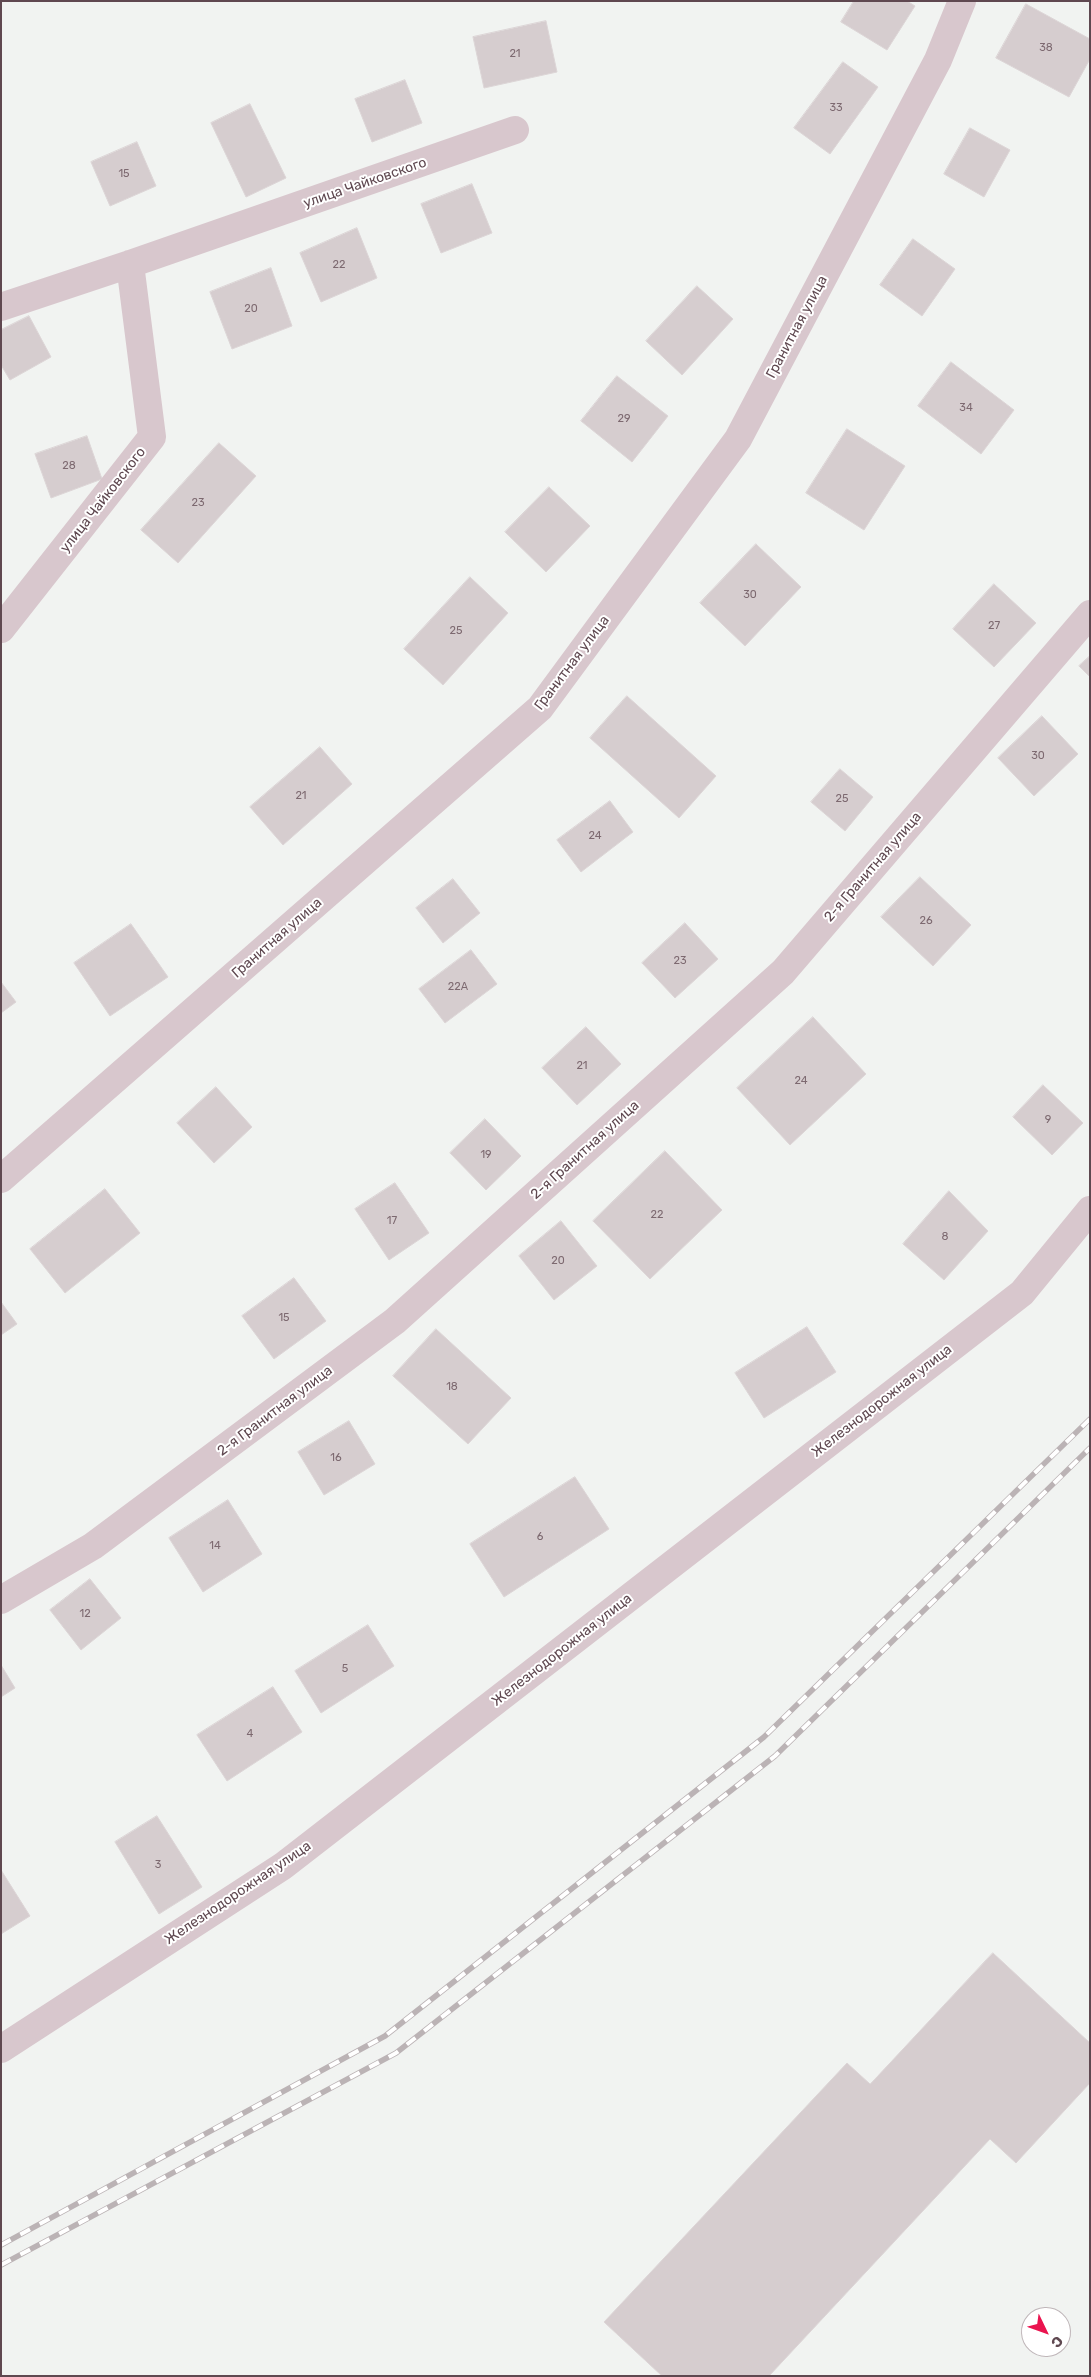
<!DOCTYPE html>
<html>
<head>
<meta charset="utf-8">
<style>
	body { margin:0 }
	#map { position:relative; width:1091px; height:2377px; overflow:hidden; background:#f1f3f1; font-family:Rubik,sans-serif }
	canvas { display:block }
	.frame { position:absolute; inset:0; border:2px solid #5f4850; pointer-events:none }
	.north { position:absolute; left:1021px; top:2307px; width:50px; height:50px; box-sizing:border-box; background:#fff; border:1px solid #bfb6b9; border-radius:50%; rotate:132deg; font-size:14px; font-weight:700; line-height:20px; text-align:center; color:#5f4850 }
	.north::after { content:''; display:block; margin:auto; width:18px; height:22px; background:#ea144f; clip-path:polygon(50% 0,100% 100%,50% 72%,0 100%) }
</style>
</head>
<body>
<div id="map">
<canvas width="1091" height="2377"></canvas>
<div class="frame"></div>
<div class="north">С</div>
</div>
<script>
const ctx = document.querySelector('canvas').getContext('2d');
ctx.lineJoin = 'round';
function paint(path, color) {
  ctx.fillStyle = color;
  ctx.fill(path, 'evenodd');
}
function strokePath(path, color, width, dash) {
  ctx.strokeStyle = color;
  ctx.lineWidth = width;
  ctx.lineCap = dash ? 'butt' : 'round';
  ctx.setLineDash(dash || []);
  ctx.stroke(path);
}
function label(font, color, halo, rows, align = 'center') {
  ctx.font = font + ' Rubik,sans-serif';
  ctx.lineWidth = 4;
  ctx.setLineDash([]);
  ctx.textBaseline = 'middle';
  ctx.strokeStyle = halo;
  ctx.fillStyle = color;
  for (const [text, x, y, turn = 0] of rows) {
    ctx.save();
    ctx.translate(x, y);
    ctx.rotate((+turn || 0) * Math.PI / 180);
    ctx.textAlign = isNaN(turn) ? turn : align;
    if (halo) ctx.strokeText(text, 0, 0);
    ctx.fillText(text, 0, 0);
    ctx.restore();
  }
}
const building = new Path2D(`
	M854 1H907L915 6 887 50 841 22Z
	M1026 4 1090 39V59L1069 97 996 58Z
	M546 21 557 72 484 88 473 37Z
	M843 62 878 87 830 154 794 128Z
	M405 80 422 123 372 142 355 99Z
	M250 104 286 178 246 197 211 123Z
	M970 128 1010 150 984 197 944 174Z
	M137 142 156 186 110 206 91 162Z
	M472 184 492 233 441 253 421 204Z
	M357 228 377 278 321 302 300 253Z
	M913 239 955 269 922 316 880 285Z
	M271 268 292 326 232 349 210 292Z
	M697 286 733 319 682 375 646 341Z
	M29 316 51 357 10 380 1 365V330Z
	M951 362 1014 410 981 454 918 406Z
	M617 376 668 416 632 462 581 421Z
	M847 429 905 466 864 530 806 493Z
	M87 436 102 479 51 498 35 454Z
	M219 443 256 476 178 563 141 530Z
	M549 487 590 526 546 572 505 532Z
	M756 544 801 587 745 646 700 603Z
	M470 577 508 613 443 685 404 649Z
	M994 584 1036 623 994 667 953 629Z
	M1090 656V677L1079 666Z
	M627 696 716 776 679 818 590 738Z
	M1042 716 1078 754 1034 796 998 758Z
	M320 747 352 784 283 845 250 807Z
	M840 769 873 797 845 831 811 802Z
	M610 801 633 832 581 872 557 840Z
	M920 877 971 925 933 966 881 917Z
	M453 879 480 913 443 943 416 908Z
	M685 923 718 959 675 998 642 963Z
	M131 924 168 977 110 1016 74 963Z
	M471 950 497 984 445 1023 419 989Z
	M1 982 16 1002 1 1013Z
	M813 1017 866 1074 790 1145 737 1088Z
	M586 1027 621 1064 577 1105 542 1068Z
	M1043 1085 1083 1123 1052 1155 1013 1117Z
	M216 1087 252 1127 214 1163 177 1123Z
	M485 1119 521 1156 486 1190 450 1153Z
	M665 1151 722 1210 650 1279 593 1221Z
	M395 1183 429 1233 389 1260 355 1209Z
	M105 1189 140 1233 65 1293 30 1249Z
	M949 1191 988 1231 944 1280 903 1244Z
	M561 1221 597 1266 554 1300 519 1256Z
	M294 1278 326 1321 274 1359 242 1316Z
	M1 1302 17 1324 1 1335Z
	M807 1327 836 1372 764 1418 735 1373Z
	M436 1329 511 1398 468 1444 393 1376Z
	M349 1421 375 1464 324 1495 298 1452Z
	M575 1477 609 1529 504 1597 470 1544Z
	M228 1500 262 1554 203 1592 169 1538Z
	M90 1579 121 1618 81 1650 50 1610Z
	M368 1625 394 1666 321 1713 295 1671Z
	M1 1665 15 1688 1 1697Z
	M273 1687 302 1732 227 1781 197 1735Z
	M157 1816 202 1887 159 1914 115 1842Z
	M1 1870 30 1916 1 1934Z
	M993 1953 1090 2043V2083L1016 2163 990 2139 769 2376H662L604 2322 847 2063 870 2084Z`);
paint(building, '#d6cdcf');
strokePath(building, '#dcd5d6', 1);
strokePath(new Path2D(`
	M1 307 130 264 515 130
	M1 629 152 437 130 264
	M1 1179 540 708 738 439 938 60 962 1
	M1 1600 93 1546 395 1321 783 972 1090 614
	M1 2049 283 1866 1022 1293 1090 1210`), '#d8c7cd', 28);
const rail = new Path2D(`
	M1 2245 385 2036 764 1737 1090 1419
	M1 2265 396 2053 775 1756 1090 1448`);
strokePath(rail, '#bbb3b5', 5.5);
strokePath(rail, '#fff', 4, [11]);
label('11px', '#7d6970', null, [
	["38",1046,48],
	["21",515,54],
	["33",836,108],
	["15",124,174],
	["22",339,265],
	["20",251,309],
	["34",966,408],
	["29",624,419],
	["28",69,466],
	["23",198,503],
	["30",750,595],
	["27",994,626],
	["25",456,631],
	["30",1038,756],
	["21",301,796],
	["25",842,799],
	["24",595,836],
	["26",926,921],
	["23",680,961],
	["22А",458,987],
	["21",582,1066],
	["24",801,1081],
	["9",1048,1120],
	["19",486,1155],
	["22",657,1215],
	["17",392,1221],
	["8",945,1237],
	["20",558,1261],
	["15",284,1318],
	["18",452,1387],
	["16",336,1458],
	["6",540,1537],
	["14",215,1546],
	["12",85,1614],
	["5",345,1669],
	["4",250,1734],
	["3",158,1865]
]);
label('14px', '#5f4850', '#fff', [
	["улица Чайковского",365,183,-19],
	["Гранитная улица",797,327,-62],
	["улица Чайковского",103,500,-52],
	["Гранитная улица",572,663,-53],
	["2-я Гранитная улица",873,867,-49],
	["Гранитная улица",277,938,-41],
	["2-я Гранитная улица",585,1150,-42],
	["Железнодорожная улица",882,1401,-38],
	["2-я Гранитная улица",275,1411,-37],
	["Железнодорожная улица",562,1650,-38],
	["Железнодорожная улица",238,1893,-34]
]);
</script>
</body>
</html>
